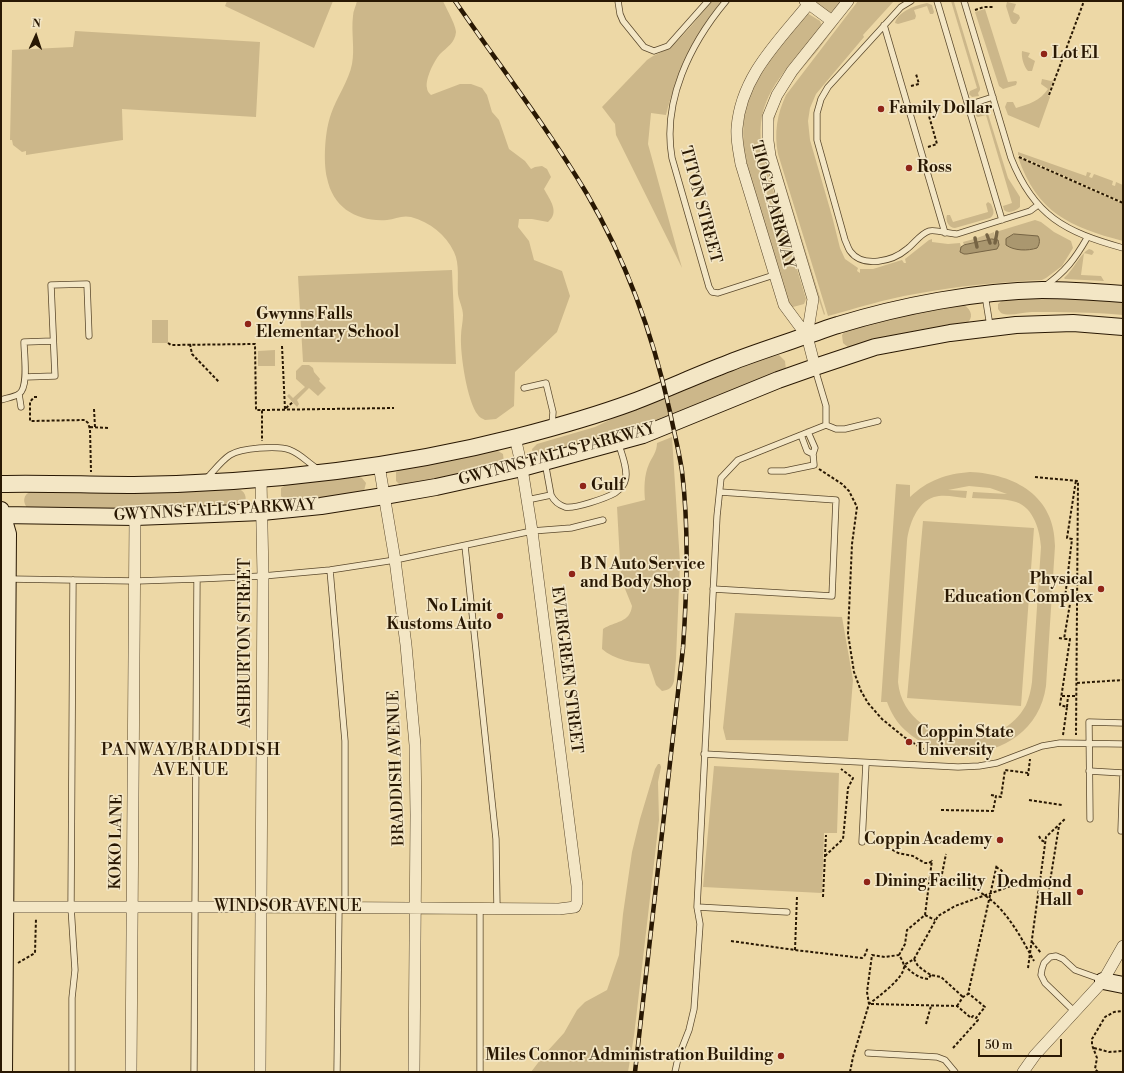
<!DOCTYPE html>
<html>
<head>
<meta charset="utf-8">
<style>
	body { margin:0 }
	#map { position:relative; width:1124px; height:1073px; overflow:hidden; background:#edd8a6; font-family:"Libre Bodoni",serif }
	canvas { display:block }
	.frame { position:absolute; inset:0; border:2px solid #291803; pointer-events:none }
	.north { position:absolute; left:16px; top:16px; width:40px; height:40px; -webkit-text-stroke:3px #f3e6c5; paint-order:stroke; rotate:3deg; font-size:11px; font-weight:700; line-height:16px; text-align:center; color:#291803 }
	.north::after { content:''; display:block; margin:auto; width:14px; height:18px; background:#291803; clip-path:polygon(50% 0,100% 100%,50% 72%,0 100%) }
	.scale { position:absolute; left:978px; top:1039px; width:84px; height:18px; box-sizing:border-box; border:2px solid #291803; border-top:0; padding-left:5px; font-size:12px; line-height:14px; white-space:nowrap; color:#291803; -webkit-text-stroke:3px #f3e6c5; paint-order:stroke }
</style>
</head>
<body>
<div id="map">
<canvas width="1124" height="1073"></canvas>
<div class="frame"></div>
<div class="north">N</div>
<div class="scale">50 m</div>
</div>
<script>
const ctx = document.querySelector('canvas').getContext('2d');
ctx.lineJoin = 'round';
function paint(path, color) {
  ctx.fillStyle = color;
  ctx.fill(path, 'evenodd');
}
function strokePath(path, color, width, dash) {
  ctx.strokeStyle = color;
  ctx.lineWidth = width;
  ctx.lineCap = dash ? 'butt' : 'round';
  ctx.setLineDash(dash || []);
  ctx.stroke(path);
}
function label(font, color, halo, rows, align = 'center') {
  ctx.font = font + ' "Libre Bodoni",serif';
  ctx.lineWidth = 3.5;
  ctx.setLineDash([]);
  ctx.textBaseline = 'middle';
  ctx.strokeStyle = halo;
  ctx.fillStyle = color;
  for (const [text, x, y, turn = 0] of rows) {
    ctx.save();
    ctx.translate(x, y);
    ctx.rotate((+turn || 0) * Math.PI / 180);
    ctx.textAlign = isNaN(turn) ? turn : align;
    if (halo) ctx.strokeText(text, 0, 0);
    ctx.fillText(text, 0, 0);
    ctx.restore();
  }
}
paint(new Path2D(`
	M227 1H333L314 48 225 6Z
	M357 1H443C446 8 456 25 456 32 455 43 447 47 440 54 434 61 425 79 427 88 427 91 429 93 431 95L460 84H471L482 88 487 95 492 112 499 120 509 149 525 161 531 169 535 167 542 166 547 169 551 177 544 189C550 200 560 212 548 222L532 219H519L518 227 529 241 534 260 562 271 570 296 557 332 515 372 514 406 496 419 485 420C483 419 479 417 478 415 467 402 460 353 461 336 461 329 463 322 463 315 463 308 459 301 458 294 457 281 460 264 454 252 446 235 430 222 411 217 402 215 395 219 387 220 357 222 333 208 327 178 323 161 325 130 331 114 336 99 349 80 352 64 355 49 351 32 353 16 353 11 356 6 357 1Z
	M712 1H722C694 35 677 72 666 115L651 113 648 144 682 268 616 135 615 124 602 107 647 60C655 54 664 52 672 45 687 33 699 16 712 1Z
	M817 1H841L833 11 829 13 817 4Z
	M858 1H894L863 35 864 37 816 94 810 108 808 121 810 140 832 216 840 248 845 259 858 268 857 271 860 273V269H873L902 260 904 263H906L905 259 929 240 932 239V242L948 244 960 243 961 247 964 245 963 242 974 239V242H978L977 238 985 235 987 240H989V234L994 232V239H997L999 231 1035 220 1041 222 1054 232 1071 241 1073 248 1062 266 1046 278 1042 280C1000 282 957 286 915 294 885 299 857 308 828 316L778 154C774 133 777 114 786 95Z
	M951 1 954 2 980 88V90L978 93 979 96 972 97 969 94 970 91 977 88Z
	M1007 2 1016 4 1013 12 1019 15 1020 18 1016 24H1013L1011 22 1006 6Z
	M927 3 932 5 934 12 933 14H930L927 6 914 10 916 16 915 19 898 24 895 23C898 11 917 5 927 3Z
	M851 5C841 20 829 35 818 50 801 70 781 91 775 117 772 129 774 142 776 154L825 314 824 315 801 245 772 152 771 123 781 93Z
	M985 9 1008 82 1016 81 1017 82 1016 85 1003 89 999 86 975 12Z
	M807 13 820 21 822 26C816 35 808 43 800 52 769 89 752 113 765 163L806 299 804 304 793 307 788 306C780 279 772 252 763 225 750 182 733 136 751 92 763 62 787 38 807 13Z
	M75 31 260 42 256 117 122 109 123 140 26 155V151L22 152 13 145 12 140H10L12 50 73 47Z
	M1022 51 1030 53 1028 57 1035 61 1032 71H1028C1024 67 1021 57 1022 51Z
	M1042 79 1051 81 1053 80 1048 95 1050 97 1039 128 1008 115 1005 107 1007 102H1013L1016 108C1029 104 1040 101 1048 89L1041 84Z
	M981 108H984L983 111 988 114 1008 178 1020 197V207C1016 211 1008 214 1004 210L1003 206 1012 203 986 115 978 117 976 116V111Z
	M1018 152 1086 176 1087 172 1091 173 1089 177 1092 178 1094 174 1113 181 1112 185 1115 186 1116 182 1123 185V202L1018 155Z
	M1018 157 1123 204V241C1070 227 1037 213 1018 157Z
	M988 202 991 204C993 209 996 214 990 218L955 228C949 228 945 221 947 215H950L953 222 988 212 986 204Z
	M1089 249 1092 250 1094 252 1092 255 1084 253 1081 275 1101 276 1104 281 1065 279 1064 278C1074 269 1080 254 1089 249Z
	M452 270 456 364 303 362 298 276Z
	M1038 298 1123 300V315C1093 312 1062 312 1032 312 1022 312 1010 317 1001 313L998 309V304L1003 300Z
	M964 305C972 310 974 318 966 324L849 348 843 343 842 335 846 330 920 311Z
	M152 320H168V343H152Z
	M275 350V366H258V351Z
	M779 355 785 361 786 370 654 424 538 457 533 454 532 449 537 444 595 427 622 414 772 356Z
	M302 365H309L313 368 314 372 320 379 319 381 326 388 318 396 309 388 297 400 299 404 297 407 287 396 289 394 293 398 305 387 296 379V371Z
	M672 437 680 563 676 659 674 681C672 688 669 690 662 691L656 685 649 664C634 663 614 660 602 649L603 629C615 621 630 623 632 606L621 579 617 507 645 500C644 489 644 475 649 464 652 457 657 452 657 443Z
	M495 449 503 454 504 463 501 466 401 486 396 481V472L404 468Z
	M970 472C1015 474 1055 496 1055 546L1046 686C1037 753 952 774 905 730 897 723 891 713 887 702H881L896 484 910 485V497C928 480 946 474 970 472ZM969 486 990 488 1007 494 973 492 972 498C985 499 1004 498 1016 502 1034 508 1040 531 1041 547L1032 682C1031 690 1029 698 1026 705 997 759 904 744 898 682L907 541C909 525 917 502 934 497 944 494 956 497 966 498L967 491 948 490Z
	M356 476 362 478 366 483 364 491 361 493 286 503 281 496V488L286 485Z
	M236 489C245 489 248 498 244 506L192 510 28 509C22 502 23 495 31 491Z
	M923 521 1034 528 1021 706 907 698Z
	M735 613 842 617 853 680 848 741 726 740 723 728Z
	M658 764H660L661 767 658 782 659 820 634 1036 628 1072H531L544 1055 564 1033 577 1010 585 1002 607 990 619 955 623 914 632 852 640 819 655 769Z
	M714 766 839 773 837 833H824L822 893 703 887Z`), '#ccb78a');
const water = new Path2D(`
	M1014 234 1038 236C1040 239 1040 244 1037 248 1028 251 1014 251 1006 245V239Z
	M992 239 998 240 999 245 997 249 967 254H964L960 252 961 247 964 245Z`);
paint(water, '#aa976f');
strokePath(water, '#766444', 1);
strokePath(new Path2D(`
	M987 235 990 243
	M975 238 977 247
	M995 243 997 232`), '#766444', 3.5);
const lane = new Path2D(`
	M618 1 620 14 623 21 644 47 654 51 668 46 708 1
	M726 1C690 44 662 101 672 158L709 287 712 292 718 293 774 275
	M911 1 901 7 828 87 821 99 817 113V140L845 240C847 244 848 248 850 251 863 269 893 261 907 249 914 244 920 234 929 231 935 229 949 234 957 234L1030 211 1038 205
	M937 1 1002 220
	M964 1 1011 158C1034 216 1065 232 1123 248
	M884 25 945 233
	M968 105 993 97
	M1045 286C1065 272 1075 259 1087 238
	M985 295 990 326
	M25 377 55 376 51 285 87 284 89 336
	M524 388 546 383 553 412 552 425
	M19 394 21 407
	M1 400C7 398 14 397 19 394 29 387 24 354 24 342L53 341
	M826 425 836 429H845L878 421
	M801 435 807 451 813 454 815 448 808 432
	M545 462 551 495
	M771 471H785L814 465 813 454
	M206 479C214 471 221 461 230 455 241 448 278 445 290 450 301 454 309 464 318 469
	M527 500 551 495C554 501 559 505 565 507 575 509 606 498 615 493 619 490 624 486 625 481 629 471 621 452 618 442
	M465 546 496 839 497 909
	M330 570 345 741V907
	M9 579 136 581 197 579 263 576 330 570 395 560 532 531 571 528 603 520
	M713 589 832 596 836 500 720 492
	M704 754 958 767 979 766 997 763 1042 746 1060 743 1123 744
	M1089 771 1123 773 1121 831
	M1090 819 1089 722 1123 723
	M862 842 866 763
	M697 907 787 912
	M1074 1011 1045 983 1041 975 1042 969 1044 963 1050 957 1056 956 1063 959 1075 970 1103 980
	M868 1053 937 1057 945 1060 955 1072
	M72 1072V998L75 970 71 907 73 580
	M194 1072 197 579
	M337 1072 339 907
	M480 1072V909
	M675 1072 678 1058 689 1030 694 1009 700 924 697 907 717 516 721 478 738 460 826 425V406L815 369`);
const street = new Path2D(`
	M805 1 832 21
	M811 1C780 40 741 75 737 128 736 140 739 152 741 164L784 305 807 336 815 367
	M807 336 813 299 770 156 768 141V117L777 95 792 71 848 1
	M379 465 395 560 406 645 415 745 416 815 414 1072
	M1 907H260L559 909 575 907 577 902V886L532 531 522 468 515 437
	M131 1072 135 517
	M260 1072 263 576 261 479
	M1023 1072 1035 1055 1103 981 1123 946`);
const secondary = new Path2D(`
	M1 484C45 483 90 485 134 485 263 483 392 469 517 437 556 427 595 416 633 402 665 390 697 375 729 363 754 353 780 345 805 336 816 333 827 328 838 325 900 306 977 291 1042 290 1069 290 1096 292 1123 294
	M1 510 8 534 4 1072
	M1 515 135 517 214 514 262 512 321 506 384 496 436 487 522 468 643 435 778 380 815 367 875 347 950 333 1016 325 1073 323 1123 327
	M1103 981 1123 985`);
strokePath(lane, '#5a482c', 7);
strokePath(street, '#5a482c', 12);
strokePath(secondary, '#291803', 18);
strokePath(new Path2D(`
	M975 10 984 7H993
	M911 86 919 84 916 74
	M1049 95 1084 1
	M928 147 937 144 929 116
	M1019 157 1123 203
	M168 343 171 345 255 344 256 410H262V441
	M190 344 192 354 219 382
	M282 346 285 409
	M37 397H34L30 402V421L85 420 88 423 90 429 91 472
	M286 408 293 402
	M94 409 95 427
	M262 410 394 408
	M90 427 108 428
	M819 469 842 484 849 491 857 507 852 544 848 634 854 672 861 691 868 703 882 719 904 737 934 756
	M1035 477 1078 481 1076 735
	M1059 638 1064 639
	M1077 683 1123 680
	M1062 696H1076
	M1067 707 1068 696
	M1063 735 1067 707 1060 705 1070 639H1064L1071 598H1065L1072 539 1067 538 1076 480
	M1028 776 1030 759
	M991 795 996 796
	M1029 800 1062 805
	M941 810 993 811 996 796 1001 797 1005 770 1028 773
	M1039 836 1041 840 1045 842
	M888 847 898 853 913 856 925 863H929L932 861
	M825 856 843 839 848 788 853 778 841 769
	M996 867 1001 870 1013 885
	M929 877C949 881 971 885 987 897 1008 912 1022 939 1034 961
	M941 879 946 854
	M1048 894 1059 826
	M823 897 826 835
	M925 915 935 920
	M731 941 795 950 862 958 865 955 868 947
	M1032 942 1041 953
	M795 950 797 896
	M899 955 905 944 907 930 925 915 932 860
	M914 959 918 966 926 972 931 975 941 977 963 997
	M18 963 35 953 36 918
	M1028 968 1046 837 1066 818
	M931 975 928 979C918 978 911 972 904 965L914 959 938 916 955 906 1025 881 1053 885
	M871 1004 957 1006 971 1018 973 1016 976 1018 985 1007 968 993
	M957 1006 963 997 968 994 997 864
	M926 1024 931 1006
	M953 1048 978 1020 976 1018
	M1094 1048 1109 1052 1123 1051
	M850 1072 853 1057 869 1004 867 992 872 955 885 957 899 955C901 958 904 963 904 967 904 978 878 997 869 1004
	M1098 1072 1095 1069 1097 1058 1092 1045V1039L1105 1017 1114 1012 1123 1011`), '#291803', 2, [3, 2]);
strokePath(lane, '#f3e6c5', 5.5);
strokePath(street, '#f3e6c5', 11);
strokePath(secondary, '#f3e6c5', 16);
const rail = new Path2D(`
	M455 1C499 65 547 127 587 194 627 262 653 335 670 412 674 432 679 451 682 471 689 530 687 589 683 648L635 1072`);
strokePath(rail, '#291803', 4.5);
strokePath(rail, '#f3e6c5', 3, [9]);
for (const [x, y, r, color] of [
	[1044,54,4,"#8f2418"],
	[881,109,4,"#8f2418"],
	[909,168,4,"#8f2418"],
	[248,324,4,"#8f2418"],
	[583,486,4,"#8f2418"],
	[572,574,4,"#8f2418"],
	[1101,589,4,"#8f2418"],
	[500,616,4,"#8f2418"],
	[909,742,4,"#8f2418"],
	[1000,840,4,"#8f2418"],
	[867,882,4,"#8f2418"],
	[1080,892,4,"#8f2418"],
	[781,1056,4,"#8f2418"]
]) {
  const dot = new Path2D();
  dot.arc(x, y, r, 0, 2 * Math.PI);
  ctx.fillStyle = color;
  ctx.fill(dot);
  strokePath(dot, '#f3e6c5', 1.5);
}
label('bold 16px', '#291803', '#f3e6c5', [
	["Lot E1",1052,54],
	["Family Dollar",889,109],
	["Ross",917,168],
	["Gwynns Falls",256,315],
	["Elementary School",256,333],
	["Gulf",591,486],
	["B N Auto Service",580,565],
	["and Body Shop",580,583],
	["Physical",1093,580,"right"],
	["Education Complex",1093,598,"right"],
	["No Limit",492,607,"right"],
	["Kustoms Auto",492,625,"right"],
	["Coppin State",917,733],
	["University",917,751],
	["Coppin Academy",992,840,"right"],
	["Dining Facility",875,882],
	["Dedmond",1072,883,"right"],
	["Hall",1072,901,"right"],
	["Miles Connor Administration Building",773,1056,"right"]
], 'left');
label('16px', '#291803', '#f3e6c5', [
	["TITON STREET",700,205,75],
	["TIOGA PARKWAY",772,205,75],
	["GWYNNS FALLS PARKWAY",557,455,-15],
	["GWYNNS FALLS PARKWAY",215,511,-3],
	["ASHBURTON STREET",246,643,-90],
	["EVERGREEN STREET",566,670,83],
	["BRADDISH AVENUE",397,768,-92],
	["KOKO LANE",117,842,-89],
	["WINDSOR AVENUE",288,907]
]);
ctx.letterSpacing = '1px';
label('17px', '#291803', '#f3e6c5', [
	["PANWAY/BRADDISH",191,751],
	["AVENUE",191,771]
]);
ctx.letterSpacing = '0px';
</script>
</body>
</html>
